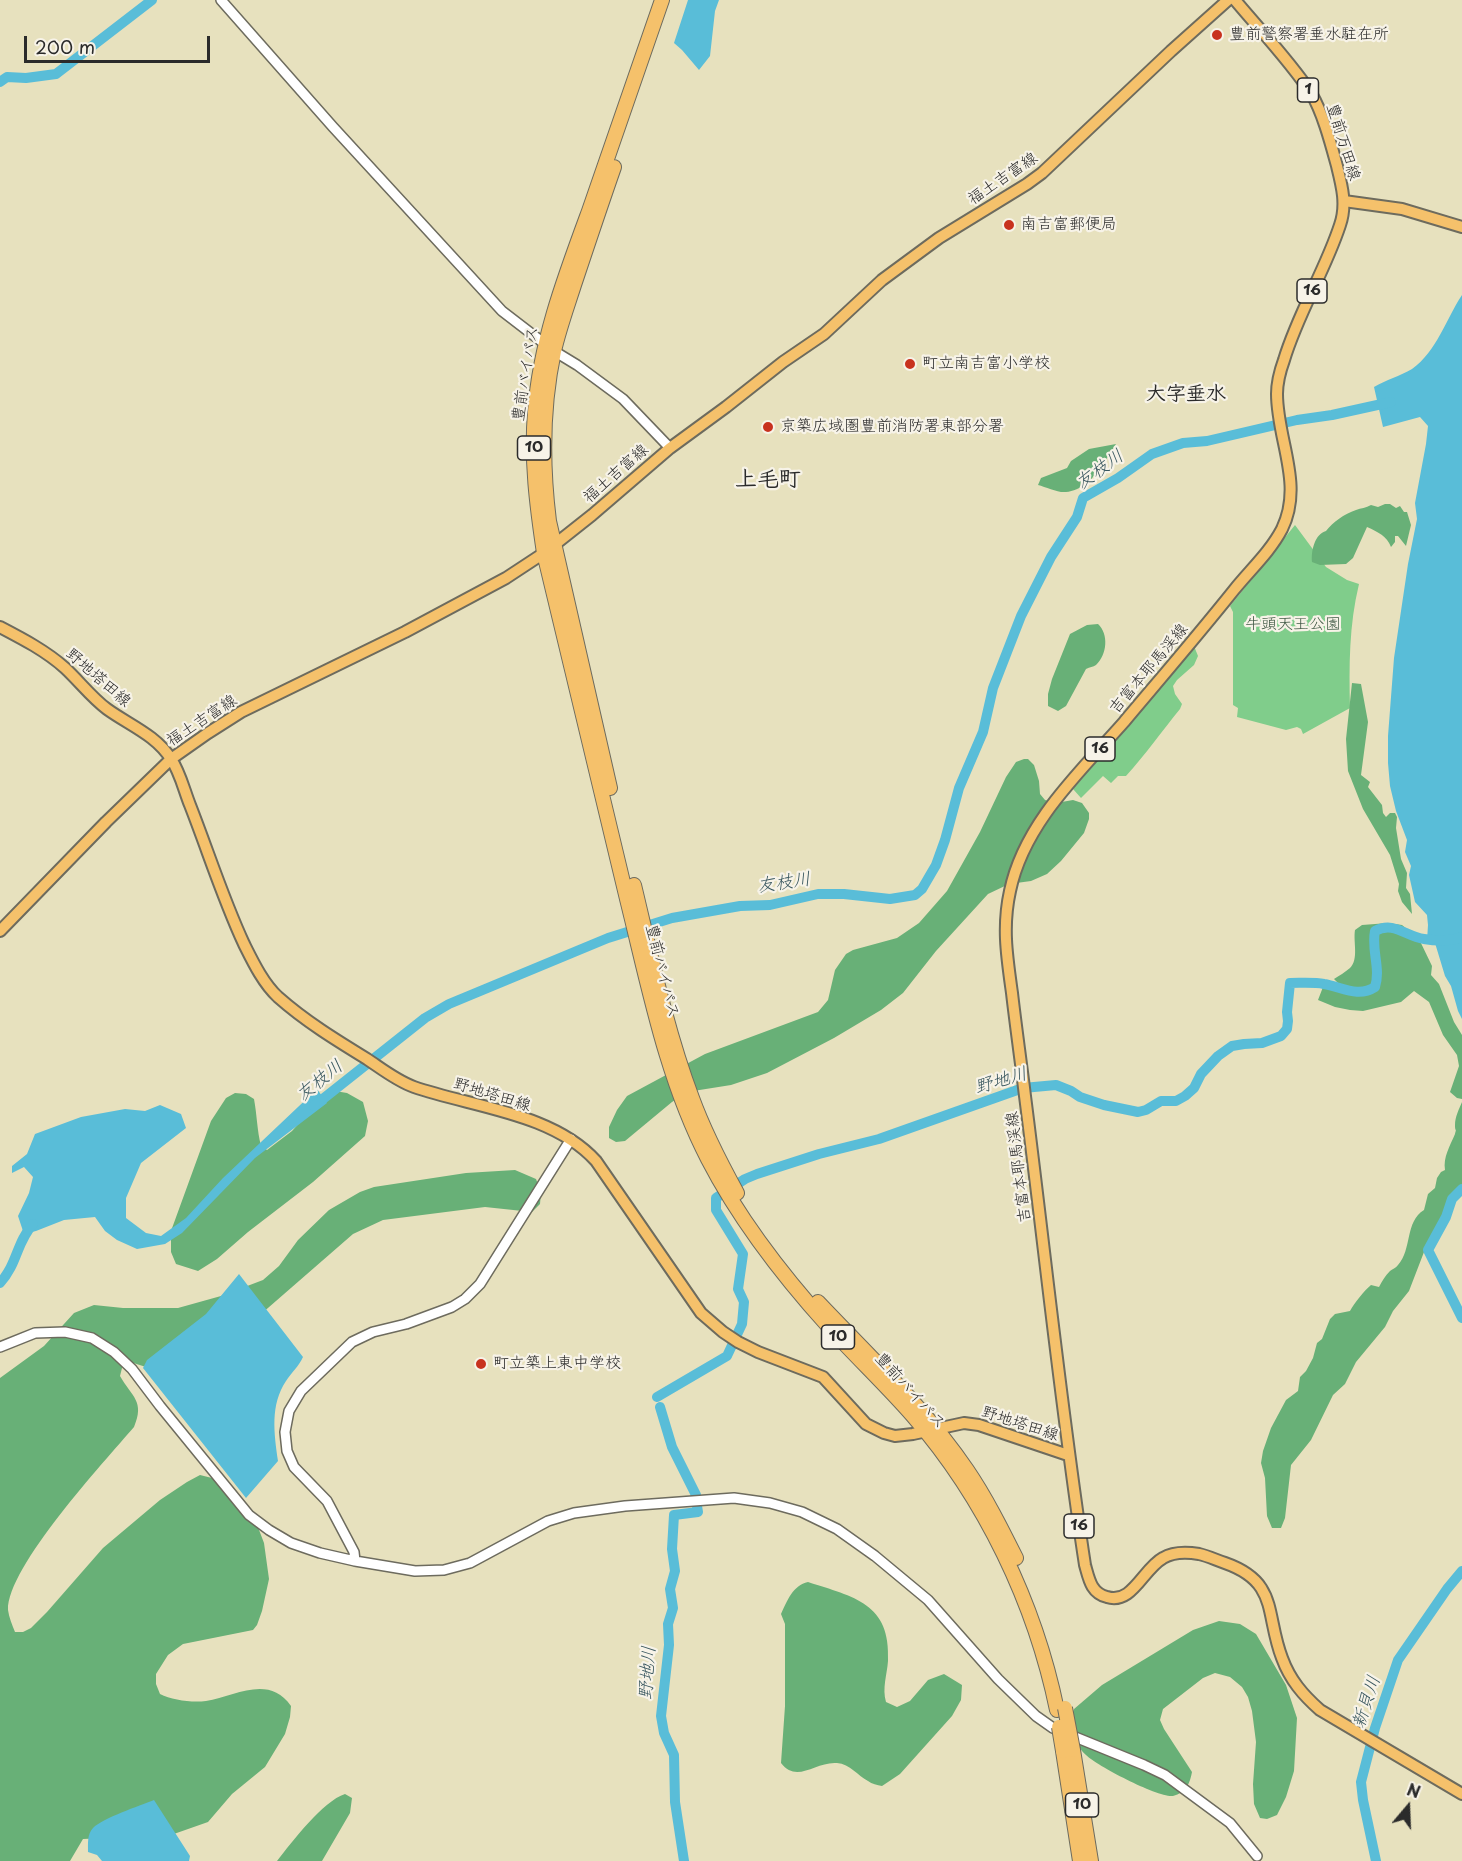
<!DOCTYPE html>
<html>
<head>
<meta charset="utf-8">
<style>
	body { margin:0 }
	#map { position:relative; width:1462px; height:1861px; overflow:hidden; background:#e7e1be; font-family:"Playpen Sans",sans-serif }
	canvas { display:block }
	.north { position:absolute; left:1378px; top:1777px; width:60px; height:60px; -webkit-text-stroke:4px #f7f3e8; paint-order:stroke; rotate:19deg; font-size:16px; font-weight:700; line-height:24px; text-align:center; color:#2b2b2b }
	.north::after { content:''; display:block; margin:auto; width:21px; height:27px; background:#2b2b2b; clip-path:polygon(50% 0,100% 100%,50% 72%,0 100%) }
	.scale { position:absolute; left:24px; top:36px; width:186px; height:27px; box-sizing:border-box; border:3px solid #2b2b2b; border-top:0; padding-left:8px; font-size:18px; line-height:21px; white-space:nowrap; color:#2b2b2b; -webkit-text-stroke:4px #f7f3e8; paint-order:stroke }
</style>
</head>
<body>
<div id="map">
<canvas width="1462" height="1861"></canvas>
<div class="north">N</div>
<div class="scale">200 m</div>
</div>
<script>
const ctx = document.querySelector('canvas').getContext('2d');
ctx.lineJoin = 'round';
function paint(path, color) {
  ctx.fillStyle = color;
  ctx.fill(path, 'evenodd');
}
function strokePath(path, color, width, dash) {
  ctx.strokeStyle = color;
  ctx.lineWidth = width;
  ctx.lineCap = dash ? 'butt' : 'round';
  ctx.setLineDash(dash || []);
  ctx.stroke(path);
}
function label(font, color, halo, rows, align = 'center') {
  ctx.font = font + ' "Playpen Sans","Klee One",sans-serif';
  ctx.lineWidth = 4.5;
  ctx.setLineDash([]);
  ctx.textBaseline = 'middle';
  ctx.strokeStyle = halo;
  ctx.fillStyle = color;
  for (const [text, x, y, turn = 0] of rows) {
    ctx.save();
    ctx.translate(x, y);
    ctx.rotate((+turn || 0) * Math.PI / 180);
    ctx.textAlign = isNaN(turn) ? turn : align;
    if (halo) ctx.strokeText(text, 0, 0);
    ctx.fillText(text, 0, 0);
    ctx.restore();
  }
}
paint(new Path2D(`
	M1295 525 1326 567 1347 580 1359 584C1349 625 1349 666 1350 708L1303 734 1301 729 1297 727 1286 730 1237 717 1238 708 1233 705V612L1230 606Z
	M1194 646 1198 656 1194 665 1177 680 1173 686 1175 694 1182 704 1180 709C1162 731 1146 754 1126 776H1118L1111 783 1103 776 1081 798 1073 789Z`), '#80cd8b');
paint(new Path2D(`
	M1116 444 1104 463 1099 466C1096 478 1080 491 1066 492 1058 493 1046 487 1038 485L1041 478 1067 468 1071 461 1089 449Z
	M1385 504H1390L1396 508 1400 506 1404 512H1407L1411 525 1406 546 1398 536H1395V542L1391 547C1387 536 1378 532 1367 527L1353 558 1346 564 1320 565 1312 562C1311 550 1315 534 1326 531 1333 522 1344 514 1356 510 1361 508 1366 508 1371 505L1378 507Z
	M1098 624C1109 634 1107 655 1096 665 1093 667 1090 667 1086 669L1066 706 1058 711 1048 706V694L1052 679 1070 634 1087 625Z
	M1352 683 1361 684 1368 722 1361 775 1370 782 1368 787 1382 805 1383 813 1386 817 1390 813H1395L1397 817 1396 828 1401 859 1407 873 1406 888 1410 894 1412 914 1402 902 1398 891 1399 884 1390 855 1363 809 1348 771 1346 739Z
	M1024 759H1028L1034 765 1039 781 1040 794 1045 800 1056 803 1073 800 1082 803 1089 813V819L1084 833 1061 861 1047 874 1031 881 1009 884 988 894 936 951 903 993 881 1010 834 1038 767 1073 731 1085 687 1092 672 1102 625 1141 616 1142 609 1138V1127L617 1110 627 1096 705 1054 818 1012 828 1000 835 970 846 954 853 950 897 938 919 923 947 891 980 832 1006 777 1016 762Z
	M1388 923 1402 925 1419 939 1432 966 1431 975 1439 984 1454 1022 1462 1035V1099L1457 1098 1450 1092 1459 1066 1457 1055 1443 1035 1429 1002 1414 991 1401 1002 1363 1011 1350 1010 1335 1007 1318 1000 1323 987 1338 983 1334 979C1339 976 1345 972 1350 968 1359 959 1353 942 1355 930L1362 925Z
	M335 1091 347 1093 363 1102 368 1121 365 1136 313 1182 248 1232 217 1259 198 1271 176 1264 171 1252V1231L211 1121 226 1098 235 1093 246 1094 254 1099C257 1115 257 1130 261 1146L267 1150 292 1131 317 1103Z
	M1462 1102V1190L1454 1192 1448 1199 1444 1214 1424 1252 1409 1291 1393 1311 1385 1327 1356 1362 1345 1384 1333 1395 1311 1440 1291 1465 1285 1518 1281 1528H1272L1267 1516 1265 1478 1261 1463 1263 1451 1271 1428 1286 1400 1298 1391 1300 1377 1306 1371 1313 1358 1317 1343 1322 1339 1330 1319 1335 1314 1350 1311C1355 1302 1364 1291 1371 1285L1379 1287C1382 1281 1385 1276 1390 1271 1392 1269 1396 1268 1398 1265 1412 1250 1405 1221 1424 1210L1428 1194 1435 1188 1437 1178 1441 1172 1445 1170C1443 1157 1450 1146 1455 1134 1457 1127 1455 1133 1455 1125 1455 1117 1459 1109 1462 1102Z
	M515 1170 536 1179 541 1192 540 1204 532 1212 485 1207 383 1220 353 1234 253 1321 146 1367 127 1361 122 1368 120 1376C132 1397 145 1401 134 1427 104 1462 7 1567 8 1610 9 1617 12 1625 15 1632H23L31 1628 47 1612 103 1548 160 1500 187 1482 200 1475 212 1478 235 1492 256 1522 264 1543 269 1579 262 1611 257 1625 253 1630 183 1644 168 1655 156 1674V1684L160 1694C172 1700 192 1703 206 1701 235 1696 269 1674 291 1706L290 1717 285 1734 265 1767 232 1794 208 1822 171 1835 83 1839 70 1861H0V1378L44 1346 74 1313 94 1305 123 1308H178L221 1296 263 1280 279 1266 298 1240 329 1210 360 1192 374 1187 466 1173Z
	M808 1582C854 1597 891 1603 888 1661 887 1675 882 1688 886 1702L897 1707 910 1701 928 1680 944 1674 962 1685 961 1700 952 1716 900 1774 882 1786C877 1785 872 1784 868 1781 858 1776 850 1764 837 1763 816 1761 797 1784 781 1763L785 1706V1624L781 1614C787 1601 793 1585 808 1582Z
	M1219 1621 1240 1624 1256 1634 1286 1685 1297 1718 1294 1771 1286 1797 1277 1815 1267 1819 1260 1818 1254 1804 1253 1784 1256 1742 1252 1711 1248 1697 1242 1687 1230 1677 1215 1673 1203 1678 1163 1709 1160 1720 1164 1729 1192 1772C1190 1783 1186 1793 1173 1796 1159 1798 1097 1766 1086 1755 1078 1748 1073 1737 1067 1729L1074 1709 1102 1685 1193 1630Z
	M345 1794 352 1798 350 1813 322 1861H277C292 1842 323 1801 345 1794Z`), '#68b077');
paint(new Path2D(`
	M688 0H719L715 11 710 56 699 70 682 50 674 43Z
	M1462 295V1019L1458 1011 1451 986 1445 976 1435 943 1427 941 1428 925 1427 915 1415 902 1409 875 1411 866 1405 852 1407 840 1396 811 1390 786 1388 763V736L1394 658 1408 564 1417 519 1415 503 1426 444 1428 426 1420 417 1383 427 1374 387C1386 380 1400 376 1412 369 1437 351 1446 319 1462 295Z
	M317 1089 327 1103 255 1158 182 1233 165 1244 137 1249 117 1240 105 1231 95 1217 64 1220 36 1231 24 1234 18 1216 29 1193 33 1177 24 1167 12 1173V1166L27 1154 35 1134 81 1117 125 1109 145 1111 160 1105 181 1114 186 1128 141 1163 126 1198V1218L146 1233 161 1236 186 1218 223 1178Z
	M239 1274 303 1357C299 1366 292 1372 286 1381 270 1405 274 1433 278 1461L246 1498 143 1368 147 1360 206 1314Z
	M154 1800 190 1856 189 1861H102L97 1855 88 1852C88 1844 87 1834 93 1828 103 1818 139 1806 154 1800Z`), '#59bdd8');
strokePath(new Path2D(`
	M0 82 7 77 26 78 56 74 152 0
	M314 1106 425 1018 449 1004 608 938 672 918 740 906 770 905 818 894H844L890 899 915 895 922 889 936 865 945 840 959 788 983 732 993 688 1021 616 1051 557 1077 517 1083 498 1118 478 1152 454 1183 443 1207 441 1297 420 1332 415 1391 402
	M1462 1189 1452 1199 1446 1217 1428 1250 1462 1318
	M0 1283C18 1263 16 1243 33 1224
	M657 1397 727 1356 742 1324 744 1302 738 1289 743 1254 716 1210V1198L745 1179 757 1174 819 1154 879 1139 1023 1088 1056 1085 1071 1091 1080 1097 1104 1105 1138 1112 1146 1110 1161 1101H1176L1185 1096 1194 1088 1201 1074 1218 1056 1232 1046 1244 1044 1262 1043 1281 1036 1287 1029 1288 1021 1287 1012 1290 983C1302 983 1314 982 1324 984 1342 987 1358 998 1375 987 1381 968 1371 950 1375 931 1394 921 1405 936 1424 939 1436 941 1451 941 1462 937
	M660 1407 672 1447 696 1495
	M684 1861 675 1802 674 1755 664 1733 661 1716 669 1645 668 1624 673 1608 670 1589 675 1571 672 1549 674 1515 698 1512 697 1506
	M1376 1861 1363 1800 1361 1782 1375 1728 1398 1660 1447 1589 1462 1571`), '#59bdd8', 10);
const minor = new Path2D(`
	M221 0 333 127 502 311 554 351 577 365 623 399 670 448
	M0 1347 35 1333 65 1332 92 1338 114 1352 132 1369 160 1406 249 1515 269 1530 291 1543 320 1553 355 1561 415 1571 444 1570 470 1563 548 1521 574 1513 625 1506 734 1498 770 1503 802 1512 837 1529 875 1556 928 1600 998 1679 1036 1716 1053 1728 1144 1765 1165 1775 1230 1823 1257 1856
	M355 1561 354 1552 327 1501 294 1467 287 1451 285 1432 289 1411 301 1391 352 1342 373 1332 406 1324 452 1307 465 1299 480 1284 571 1139`);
const major = new Path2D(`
	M1235 0C1260 30 1289 60 1311 93 1323 113 1331 144 1337 166 1342 186 1347 205 1340 225 1325 271 1298 313 1284 360 1280 371 1277 382 1277 394 1277 440 1304 484 1282 529 1270 552 1250 570 1234 590 1198 635 1161 678 1124 722 1080 772 1024 823 1010 891 1002 927 1007 957 1012 993 1016 1028 1021 1062 1025 1096 1045 1252 1061 1409 1085 1565 1089 1579 1091 1593 1107 1597 1132 1605 1143 1569 1163 1558 1173 1552 1187 1552 1199 1554 1208 1556 1216 1560 1225 1563 1279 1582 1265 1614 1282 1658 1290 1680 1303 1695 1320 1710L1462 1794
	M1344 201 1402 209 1462 227
	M0 627C23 639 46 651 65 668 79 681 92 698 107 709 129 725 156 735 171 759 180 772 184 790 190 805 208 851 223 899 244 944 253 962 263 983 278 997 305 1021 336 1040 367 1059 382 1069 397 1081 414 1087 472 1107 553 1113 596 1161L701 1313 723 1332 738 1342 758 1352 823 1377 866 1424 884 1433 895 1436 913 1434 964 1423 979 1425 1068 1455
	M0 931 106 822 171 759 208 733 241 712 405 632 506 578 544 553 592 515 670 448 726 407 783 362 824 334 882 280 939 238 1027 184 1042 173 1171 51 1228 0`);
const highway = new Path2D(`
	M662 0C638 70 613 140 589 211 565 276 540 342 535 412 531 460 537 506 544 553 571 668 600 784 627 899 649 987 666 1078 708 1159 740 1221 782 1275 829 1327 856 1357 886 1385 913 1416 985 1499 1035 1603 1057 1710
	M610 788 549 521C542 465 542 407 554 351 559 329 567 307 574 285 587 246 600 207 614 167
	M634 885C651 956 666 1029 692 1098 704 1131 720 1162 737 1193
	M818 1302C869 1356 925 1408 967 1470 986 1498 1001 1528 1016 1558
	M1073 1750 1091 1861
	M1063 1751 1080 1861`);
strokePath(minor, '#6d6b5e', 12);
strokePath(major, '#6d6b5e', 14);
strokePath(highway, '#6d6b5e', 16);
strokePath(minor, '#fff', 9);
strokePath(major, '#f5c16b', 10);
strokePath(highway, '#f5c16b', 14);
const highwayBridge = new Path2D(`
	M1065 1708 1073 1750
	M1059 1727 1063 1751`);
strokePath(highwayBridge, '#6d6b5e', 16, []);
strokePath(highwayBridge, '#f5c16b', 14);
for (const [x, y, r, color] of [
	[1217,35,6,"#c8321e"],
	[1009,225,6,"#c8321e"],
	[910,364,6,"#c8321e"],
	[768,427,6,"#c8321e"],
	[481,1364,6,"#c8321e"]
]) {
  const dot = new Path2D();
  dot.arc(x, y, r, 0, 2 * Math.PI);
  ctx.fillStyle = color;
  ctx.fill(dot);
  strokePath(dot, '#f7f3e8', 2);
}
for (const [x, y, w] of [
	[1308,90,21],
	[1312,291,30],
	[534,448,33],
	[1100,749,30],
	[838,1337,33],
	[1079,1526,30],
	[1082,1805,33]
]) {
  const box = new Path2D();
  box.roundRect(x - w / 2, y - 12, w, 24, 4.5);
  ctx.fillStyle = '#f7f3e8';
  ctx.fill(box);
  strokePath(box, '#2b2b2b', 1.5);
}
label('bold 15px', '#2b2b2b', null, [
	["1",1308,90],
	["16",1312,291],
	["10",534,448],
	["16",1100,749],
	["10",838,1337],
	["16",1079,1526],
	["10",1082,1805]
]);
label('16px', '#2b2b2b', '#f7f3e8', [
	["豊前警察署垂水駐在所",1229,35],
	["南吉富郵便局",1021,225],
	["町立南吉富小学校",922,364],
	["京築広域圏豊前消防署東部分署",780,427],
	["町立築上東中学校",493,1364]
], 'left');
label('16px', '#2b2b2b', '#f7f3e8', [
	["豊前万田線",1343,142,73],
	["福土吉富線",1003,179,-34],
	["豊前バイパス",526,374,-81],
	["福土吉富線",616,474,-41],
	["吉富本耶馬渓線",1149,669,-50],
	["野地塔田線",98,678,41],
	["福土吉富線",202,721,-33],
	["豊前バイパス",662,971,76],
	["野地塔田線",492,1095,17],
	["吉富本耶馬渓線",1019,1167,-97],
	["豊前バイパス",910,1391,48],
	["野地塔田線",1020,1424,18]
]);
label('16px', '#445c48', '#f7f3e8', [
	["牛頭天王公園",1293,625]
]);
label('italic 18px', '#39575f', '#f7f3e8', [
	["友枝川",1100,470,-36],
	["友枝川",784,883,-8],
	["友枝川",320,1081,-39],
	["野地川",1001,1081,-16],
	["野地川",648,1673,-86],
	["新貝川",1367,1702,-72]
]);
label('bold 20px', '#2b2b2b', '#f7f3e8', [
	["大字垂水",1186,394]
]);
label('bold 22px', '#2b2b2b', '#f7f3e8', [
	["上毛町",768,480]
]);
</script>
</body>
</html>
